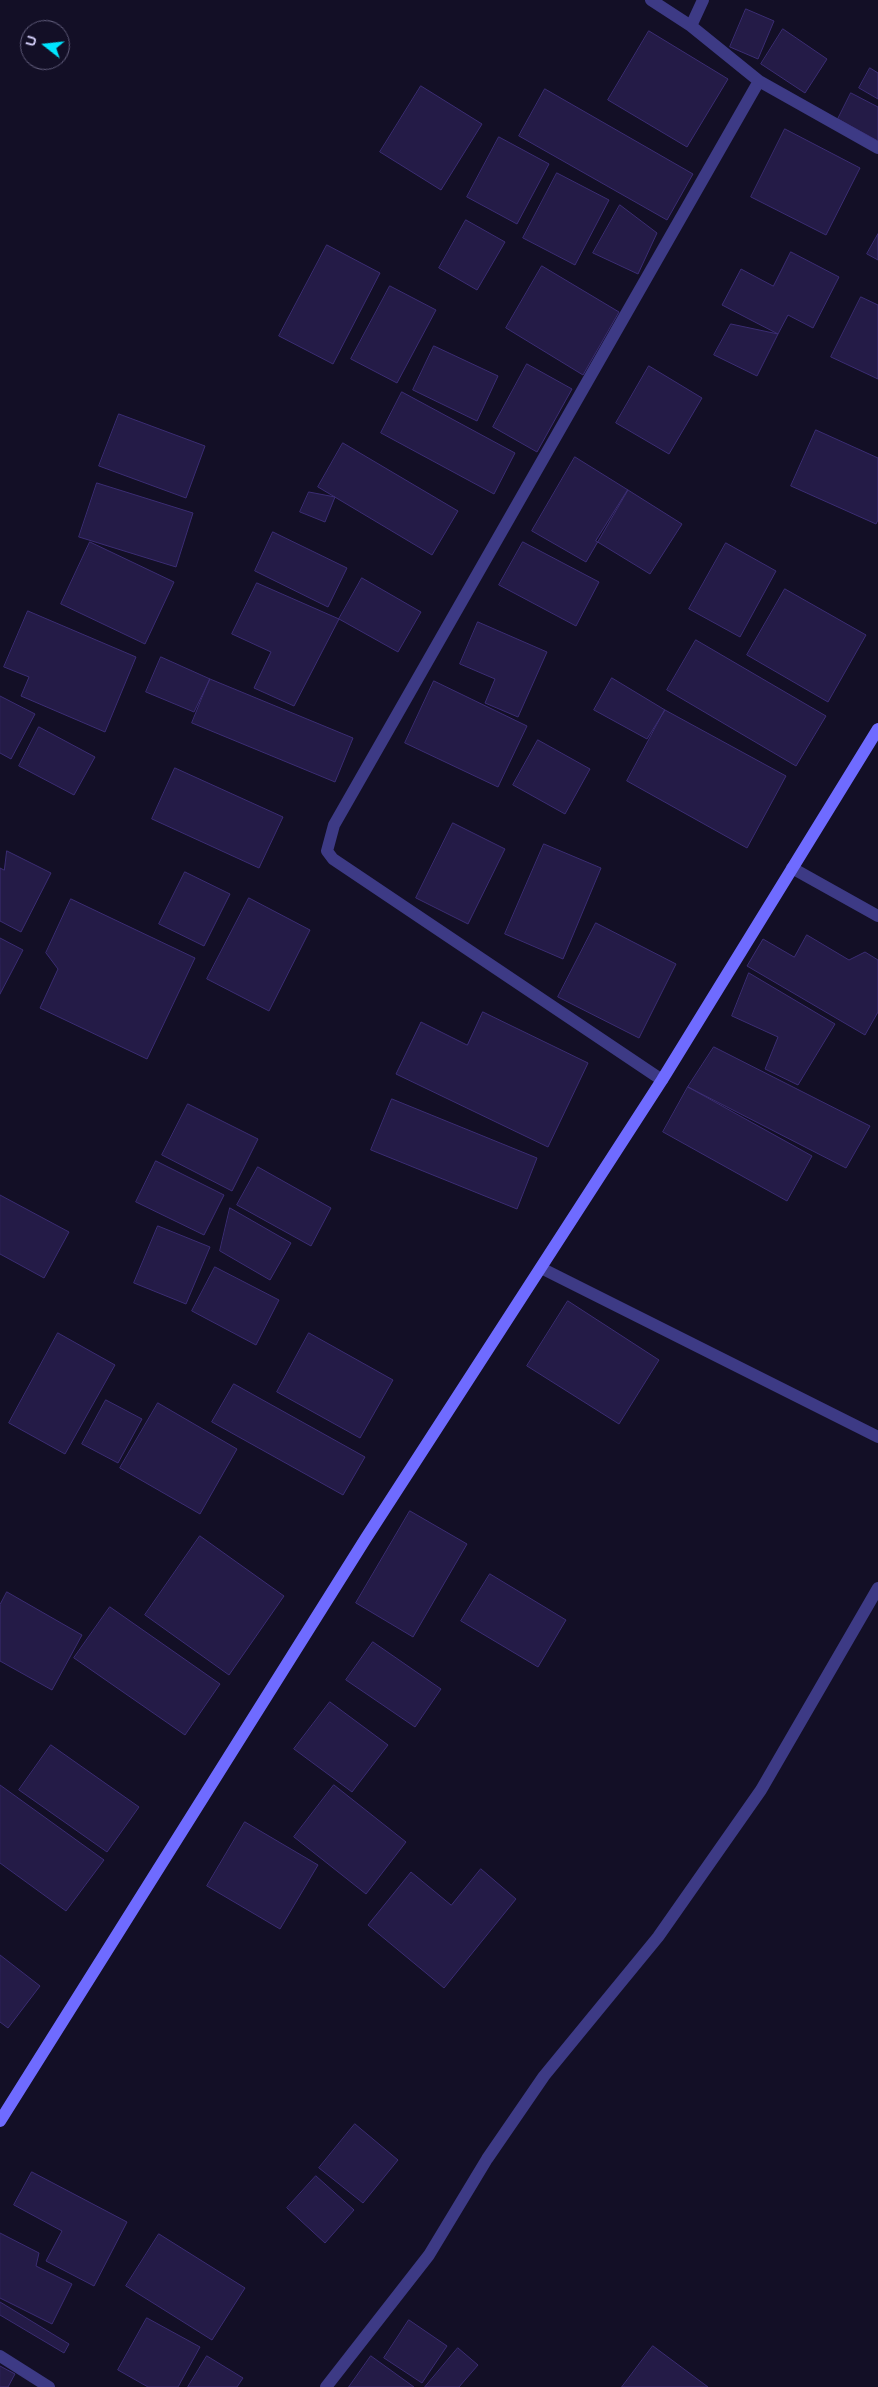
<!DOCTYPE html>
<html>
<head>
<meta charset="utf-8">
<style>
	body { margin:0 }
	#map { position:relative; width:878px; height:2387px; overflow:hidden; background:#130f26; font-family:"Varela Round",sans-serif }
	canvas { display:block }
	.north { position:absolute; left:20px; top:20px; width:50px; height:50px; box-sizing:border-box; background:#130f26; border:1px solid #625e7d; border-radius:50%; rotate:286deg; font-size:14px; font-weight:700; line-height:20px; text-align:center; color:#d9d4ff }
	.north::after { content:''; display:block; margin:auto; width:18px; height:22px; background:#00e5ff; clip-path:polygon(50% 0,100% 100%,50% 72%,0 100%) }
</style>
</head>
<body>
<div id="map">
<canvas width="878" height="2387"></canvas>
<div class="north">U</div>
</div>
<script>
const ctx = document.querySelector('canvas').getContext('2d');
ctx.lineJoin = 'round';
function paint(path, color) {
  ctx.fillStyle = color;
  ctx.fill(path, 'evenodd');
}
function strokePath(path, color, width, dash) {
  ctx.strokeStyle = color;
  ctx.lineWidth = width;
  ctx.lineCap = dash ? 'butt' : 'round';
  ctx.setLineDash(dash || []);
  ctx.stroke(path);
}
const building = new Path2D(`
	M746 9 774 21 758 59 730 47Z
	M783 29 827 59 805 93 761 64Z
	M649 31 728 79 687 147 608 100Z
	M870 68 878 73V99L859 88Z
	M421 86 482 124 441 190 380 152Z
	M545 89 693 174 667 220 519 136Z
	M851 93 878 107V141L838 119Z
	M785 129 860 168 826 235 751 197Z
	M499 137 549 164 517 224 467 197Z
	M557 173 609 200 575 265 523 238Z
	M620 205 657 233 638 274 593 253Z
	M466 220 505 242 477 290 439 268Z
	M878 234V260L867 254Z
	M327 245 380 273 333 364 279 336Z
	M791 252 839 277 813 328 788 315 778 334 722 305 741 269 773 286Z
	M542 266 619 312 583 375 506 328Z
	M390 286 436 310 397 383 351 359Z
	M861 297 878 305V379L831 357Z
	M731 324 778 334 757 376 714 355Z
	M434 346 498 376 477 421 413 390Z
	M527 364 572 389 537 452 493 427Z
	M649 366 702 398 669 454 616 423Z
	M402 392 515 453 494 494 381 433Z
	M119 414 205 446 186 498 99 466Z
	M816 430 878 458V520L876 524 791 486Z
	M343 443 458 511 432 555 318 487Z
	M575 457 628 490 586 562 532 531Z
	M97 483 193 513 176 567 79 537Z
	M628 490 682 524 650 574 596 541Z
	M309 492 335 497 325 522 300 512Z
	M273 532 347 568 328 607 255 571Z
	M90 542 174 582 145 644 61 604Z
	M523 542 599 582 576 626 499 585Z
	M726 543 776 571 740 637 689 609Z
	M362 578 421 612 398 652 339 619Z
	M257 583 339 619 294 706 254 688 271 652 232 634Z
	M785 589 866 635 828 702 747 655Z
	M28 611 136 657 105 732 21 696 29 677 4 667Z
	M478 622 547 652 518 717 485 703 495 679 460 664Z
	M696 640 826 716 796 766 667 690Z
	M161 657 210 679 194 712 146 692Z
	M612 678 665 710 647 739 594 710Z
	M210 679 353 738 335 782 192 723Z
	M434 681 527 726 498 787 405 743Z
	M0 696 35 714 11 759 0 753Z
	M665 710 786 776 747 848 627 781Z
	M39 727 95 757 74 795 19 766Z
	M538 740 590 769 565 814 513 785Z
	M175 768 283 817 259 868 152 819Z
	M453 823 505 849 468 924 416 898Z
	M544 844 601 868 563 959 505 934Z
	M7 851 51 873 21 932 0 921V868L4 870Z
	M185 872 230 894 204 946 159 924Z
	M249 898 310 930 269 1011 207 979Z
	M71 899 195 958 147 1059 40 1008 58 969 46 953Z
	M596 923 676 964 639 1038 558 997Z
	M807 935 849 960 865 952 878 960V1012L865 1035 747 966 763 939 794 957Z
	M0 938 23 950 0 994Z
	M749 973 835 1024 798 1085 765 1069 778 1037 732 1016Z
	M483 1012 588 1063 548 1147 396 1074 421 1022 467 1045Z
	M714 1047 870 1126 846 1168 688 1087Z
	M688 1087 812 1156 787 1201 663 1132Z
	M392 1099 537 1158 517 1209 371 1150Z
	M188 1104 258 1139 232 1191 162 1155Z
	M156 1161 224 1195 204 1235 136 1202Z
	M258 1167 331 1208 311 1246 237 1205Z
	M0 1195 69 1232 44 1278 0 1254Z
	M230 1208 291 1243 270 1280 220 1251Z
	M158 1226 210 1247 186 1304 134 1283Z
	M215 1267 279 1300 256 1345 192 1311Z
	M568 1301 659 1360 619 1424 527 1366Z
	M58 1333 115 1365 65 1454 9 1423Z
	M309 1333 393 1380 360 1438 277 1392Z
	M234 1384 365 1457 343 1495 212 1422Z
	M106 1400 142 1419 118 1463 82 1444Z
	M158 1403 237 1449 200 1514 120 1468Z
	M410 1511 467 1544 413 1637 356 1603Z
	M200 1536 284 1596 229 1675 145 1615Z
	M490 1574 566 1620 538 1667 461 1621Z
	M7 1592 82 1635 52 1690 0 1661V1605Z
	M110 1607 220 1684 185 1735 74 1658Z
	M373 1642 441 1689 415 1727 346 1680Z
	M330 1702 388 1745 352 1792 294 1749Z
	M51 1745 139 1807 107 1852 19 1790Z
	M0 1785 104 1860 66 1911 0 1863Z
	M334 1785 406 1842 366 1894 294 1837Z
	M245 1822 318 1865 280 1929 207 1886Z
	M481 1869 516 1899 444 1988 368 1925 411 1872 451 1905Z
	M0 1955 40 1986 8 2028 0 2022Z
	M355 2124 398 2160 363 2203 319 2168Z
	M32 2172 127 2222 94 2286 46 2261 62 2231 14 2205Z
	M316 2176 354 2210 325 2243 287 2208Z
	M0 2233 39 2253 36 2266 72 2284 52 2324 0 2298Z
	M159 2234 245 2288 212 2340 126 2286Z
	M0 2302 69 2344 64 2353 0 2315Z
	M147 2318 200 2347 178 2387H148L118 2370Z
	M409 2320 447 2346 422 2383 384 2358Z
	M653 2346 708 2387H622Z
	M458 2348 478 2365 459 2387H425Z
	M207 2356 243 2378 237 2387H188Z
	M371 2356 414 2387H349Z
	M0 2366 15 2374 8 2387H0Z`);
paint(building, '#241b47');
strokePath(building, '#3b2d73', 1);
strokePath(new Path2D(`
	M651 0 691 26 759 81
	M691 26 703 0
	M792 868 878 916
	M662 1080 333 859 327 851 334 825 759 81 878 148
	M541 1268 878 1437
	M0 2356 49 2387
	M326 2387 429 2255 487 2159 544 2076 658 1937 761 1790 878 1588`), '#3d3a85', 12);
strokePath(new Path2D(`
	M0 2121 366 1538 662 1080 878 729`), '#6f6bff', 12);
</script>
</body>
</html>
